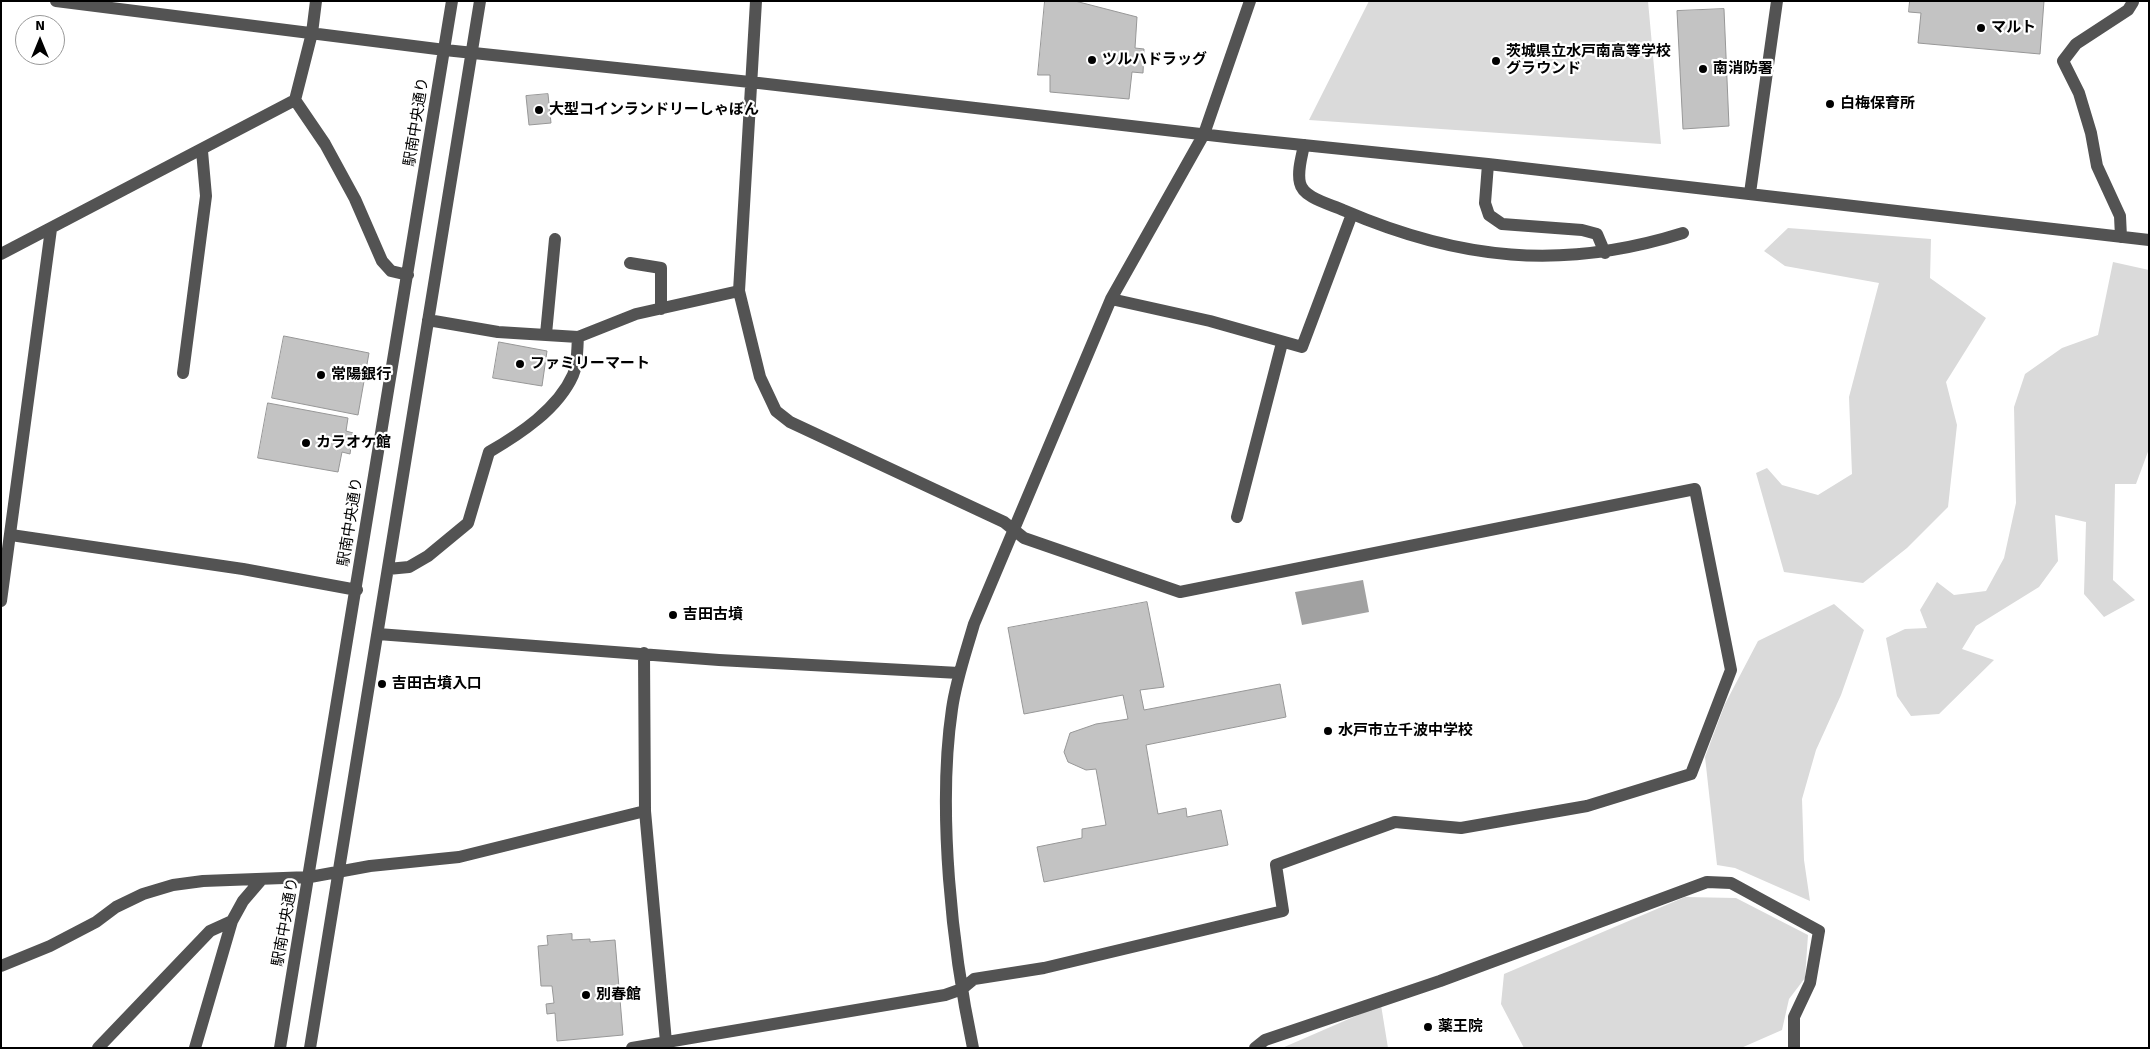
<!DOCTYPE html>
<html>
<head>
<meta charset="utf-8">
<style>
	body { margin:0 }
	#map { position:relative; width:2150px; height:1049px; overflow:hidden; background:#fff; font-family:Signika,sans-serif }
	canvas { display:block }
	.frame { position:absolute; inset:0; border:2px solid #000; pointer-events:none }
	.north { position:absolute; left:15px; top:15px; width:50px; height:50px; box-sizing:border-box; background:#fff; border:1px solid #999; border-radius:50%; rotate:0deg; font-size:14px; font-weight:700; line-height:20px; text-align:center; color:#000 }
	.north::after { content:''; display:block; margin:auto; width:18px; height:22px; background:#000; clip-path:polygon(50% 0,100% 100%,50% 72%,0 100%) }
</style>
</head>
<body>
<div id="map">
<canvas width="2150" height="1049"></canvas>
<div class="frame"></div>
<div class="north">N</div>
</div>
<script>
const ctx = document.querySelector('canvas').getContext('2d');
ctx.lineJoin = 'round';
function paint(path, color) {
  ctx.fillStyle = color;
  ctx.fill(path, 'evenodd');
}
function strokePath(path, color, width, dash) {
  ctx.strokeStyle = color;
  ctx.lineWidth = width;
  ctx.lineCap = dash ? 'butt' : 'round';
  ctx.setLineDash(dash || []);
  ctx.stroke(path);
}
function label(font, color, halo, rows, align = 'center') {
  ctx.font = font + ' Signika,"Noto Sans JP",sans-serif';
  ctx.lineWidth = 4.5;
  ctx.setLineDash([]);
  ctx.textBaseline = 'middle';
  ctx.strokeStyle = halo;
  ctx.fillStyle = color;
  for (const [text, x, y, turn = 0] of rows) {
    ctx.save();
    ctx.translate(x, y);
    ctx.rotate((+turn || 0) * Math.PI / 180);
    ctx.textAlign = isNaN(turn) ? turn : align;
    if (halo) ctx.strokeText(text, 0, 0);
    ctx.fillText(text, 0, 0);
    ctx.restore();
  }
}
paint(new Path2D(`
	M1369 1H1648L1661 144 1309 120Z
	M1788 228 1931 239 1930 278 1986 318 1946 382 1957 425 1948 507 1907 548 1863 583 1784 572 1756 473 1767 468 1782 485 1818 495 1852 474 1849 397 1879 283 1785 266 1764 251Z
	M2113 262 2149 270V449L2136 484H2115L2113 580 2135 600 2104 617 2084 594 2086 522 2055 515 2058 561 2039 587 1976 626 1962 649 1994 660 1939 714 1911 716 1897 696 1886 638 1905 629 1927 628 1920 610 1937 582 1954 595 1986 591 2004 558 2016 503 2014 407 2025 374 2062 348 2098 335Z
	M1834 604 1864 630 1841 695 1816 750 1802 799 1804 860 1810 901 1735 868 1717 865 1705 757 1725 704 1758 641Z
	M1685 897 1736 898 1808 935 1805 978 1789 999 1782 1030 1741 1048H1524L1501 1004 1504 974Z
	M1381 1005 1388 1048H1282Z`), '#dadada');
paint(new Path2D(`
	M1363 580 1369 612 1302 625 1295 592Z`), '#a1a1a1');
const building = new Path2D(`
	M1045 1H1075L1137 17 1135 48 1144 49 1143 73 1132 72 1129 99 1050 92V75H1038Z
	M1910 1H2044L2040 54 1918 43 1921 13 1909 12Z
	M1724 9 1729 126 1683 129 1677 11Z
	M548 94 551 123 529 125 526 96Z
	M284 336 369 353 358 415 272 398Z
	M499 342 547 351 542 386 493 378Z
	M268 403 348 418 346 431 353 433 350 454 342 452 338 472 258 458Z
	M1147 602 1164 687 1140 690 1144 710 1280 684 1286 717 1146 745 1158 814 1186 808 1187 817 1221 810 1228 845 1044 882 1037 847 1082 838V829L1106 825 1096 769 1086 770 1068 762 1064 752 1070 733 1096 724 1128 719 1123 695 1024 714 1008 628Z
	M572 934V940L590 939V942L615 940 623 1035 557 1041 555 1013 547 1014 546 1004 554 1003 552 986H541L538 946 548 945 547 936Z`);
paint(building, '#c3c3c3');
strokePath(building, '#979797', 1);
strokePath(new Path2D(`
	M56 1 445 50 750 82 1235 138 1488 164 2149 240
	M295 100 325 144 355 199 382 261 391 271 408 275
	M1304 145C1302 156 1297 171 1300 183 1303 198 1330 204 1343 210 1459 260 1562 271 1683 233
	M1488 164 1485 203 1489 215 1502 224 1582 230 1597 234 1605 253
	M1750 193 1777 1
	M2121 237 2120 216 2097 166 2091 133 2079 93 2063 61 2076 44 2128 10 2133 2
	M1 254 295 100 312 33 316 1
	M630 263 661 268V309
	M1111 299 1210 321 1302 347 1352 214
	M428 320 498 332 578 337 636 314 739 291
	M546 334 555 239
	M183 373 206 196 202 151
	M1237 517 1282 343
	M11 535 243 569 357 590
	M388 569 409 567 428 556 468 523 489 452C520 434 558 409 573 375 578 364 577 349 578 337
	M1 601 51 229
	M378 634 719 660 959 673
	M644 653 645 811 666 1042
	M1 966 50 946 96 922 116 907 143 894 173 885 203 881 310 877 370 866 459 857 645 811
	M98 1048 210 931 232 921
	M195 1048 232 921 243 901 261 880
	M280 1048 452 1
	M310 1048 480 1
	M632 1048 945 995 962 989 974 979 1044 968 1283 911 1276 865 1395 822 1461 828 1587 806 1691 774 1731 670 1695 489 1180 592 1024 538 1004 522 790 422 776 411 760 377 739 291 756 1
	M973 1048C952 948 937 810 952 709 956 680 966 652 974 624L1111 299 1204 134 1250 1
	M1255 1048 1265 1040 1440 981 1707 882 1731 883 1819 931 1810 983 1794 1017V1048`), '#535353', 12);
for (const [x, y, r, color] of [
	[1981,28,5,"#000"],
	[1092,60,5,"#000"],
	[1496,61,5,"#000"],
	[1703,69,5,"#000"],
	[1830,104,5,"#000"],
	[539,110,5,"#000"],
	[520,364,5,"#000"],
	[321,375,5,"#000"],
	[306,443,5,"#000"],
	[673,615,5,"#000"],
	[382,684,5,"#000"],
	[1328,731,5,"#000"],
	[586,995,5,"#000"],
	[1428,1027,5,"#000"]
]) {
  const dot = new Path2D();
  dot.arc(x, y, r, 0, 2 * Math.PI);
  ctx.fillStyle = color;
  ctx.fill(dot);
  strokePath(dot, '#fff', 2);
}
label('bold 15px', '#000', '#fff', [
	["マルト",1991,28],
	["茨城県立水戸南高等学校",1506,52],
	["グラウンド",1506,69],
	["ツルハドラッグ",1102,60],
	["南消防署",1713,69],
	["白梅保育所",1840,104],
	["大型コインランドリーしゃぼん",549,110],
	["ファミリーマート",530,364],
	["常陽銀行",331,375],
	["カラオケ館",316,443],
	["吉田古墳",683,615],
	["吉田古墳入口",392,684],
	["水戸市立千波中学校",1338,731],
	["別春館",596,995],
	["薬王院",1438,1027]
], 'left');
label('15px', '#000', '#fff', [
	["駅南中央通り",417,122,-81],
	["駅南中央通り",351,522,-81],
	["駅南中央通り",286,922,-80]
]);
</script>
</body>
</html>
